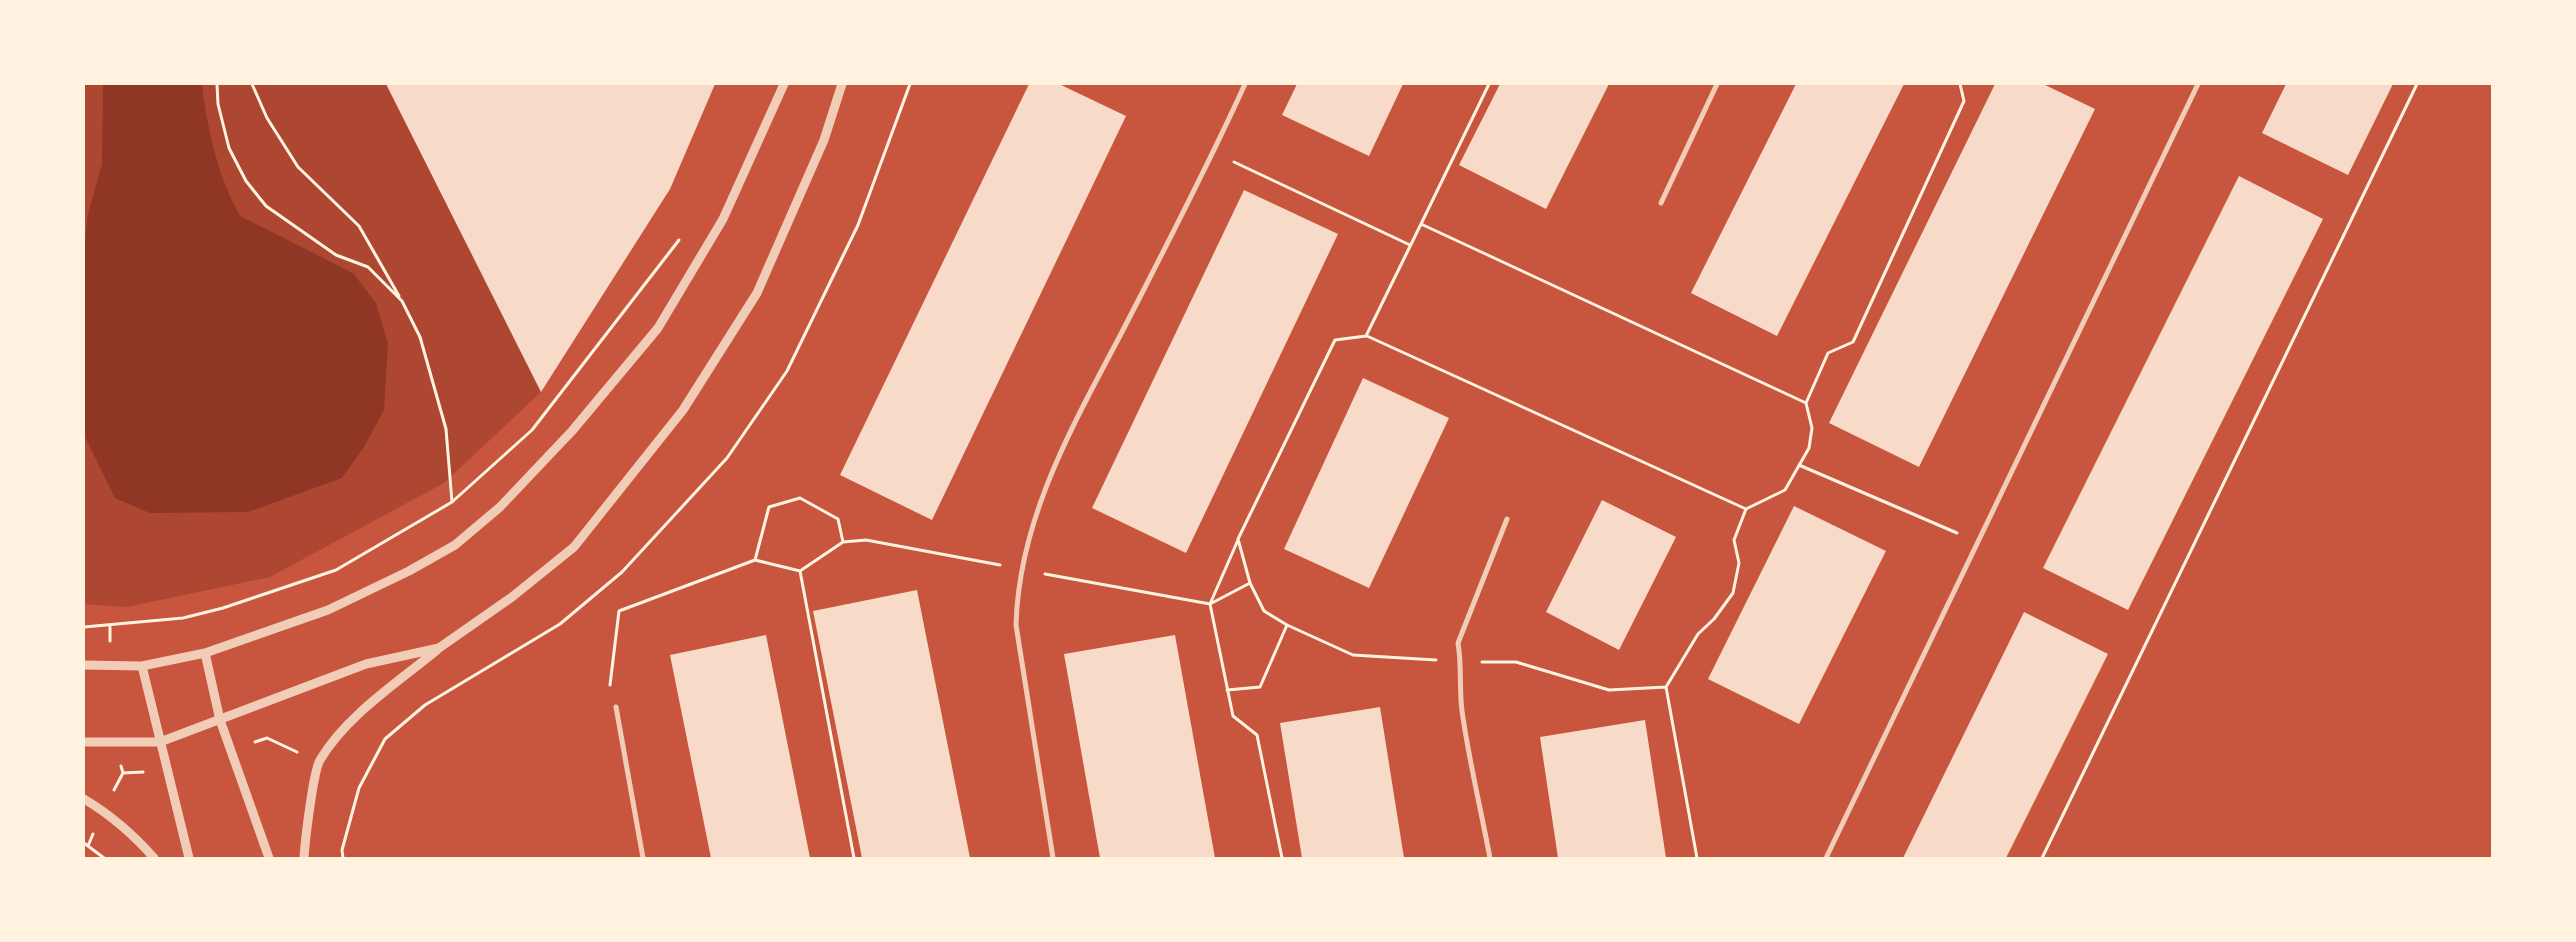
<!DOCTYPE html>
<html>
<head>
<meta charset="utf-8">
<style>
	body { margin:0 }
	#map { position:relative; width:2576px; height:942px; overflow:hidden; background:#c8553d; font-family:Rubik,sans-serif }
	canvas { display:block }
	.frame { position:absolute; inset:0; border:85px solid #fff3e0; pointer-events:none }
</style>
</head>
<body>
<div id="map">
<canvas width="2576" height="942"></canvas>
<div class="frame"></div>
</div>
<script>
const ctx = document.querySelector('canvas').getContext('2d');
ctx.lineJoin = 'round';
function paint(path, color) {
  ctx.fillStyle = color;
  ctx.fill(path, 'evenodd');
}
function strokePath(path, color, width, dash) {
  ctx.strokeStyle = color;
  ctx.lineWidth = width;
  ctx.lineCap = dash ? 'butt' : 'round';
  ctx.setLineDash(dash || []);
  ctx.stroke(path);
}
paint(new Path2D(`
	M84 84H389L541 392 444 483 270 577 127 607 84 604Z`), '#ae4732');
paint(new Path2D(`
	M103 84H202C207 128 218 177 240 216L353 273 376 303 388 344 384 410 364 447 342 478 248 512 150 513 115 498 84 435V249L88 214 102 164Z`), '#8f3625');
paint(new Path2D(`
	M386 84H715L670 189 541 392Z
	M1029 84H1059L1126 116 932 520 840 475Z
	M1297 84H1403L1369 156 1282 115Z
	M1500 84H1609L1546 209 1459 165Z
	M1796 84H1904L1777 336 1691 293Z
	M1995 84H2043L2095 109 1919 467 1829 423Z
	M2286 84H2393L2348 175 2262 133Z
	M2239 176 2323 219 2128 610 2043 568Z
	M1244 190 1338 234 1186 553 1092 508Z
	M1363 378 1449 418 1369 588 1284 549Z
	M1602 500 1676 537 1619 650 1546 612Z
	M1794 506 1886 551 1799 724 1708 679Z
	M917 590 970 858H862L813 611Z
	M2024 612 2108 654 2006 858H1903Z
	M766 635 810 858H711L670 655Z
	M1175 635 1215 858H1100L1064 654Z
	M1380 707 1404 858H1302L1280 723Z
	M1645 720 1666 858H1558L1540 737Z`), '#f7dbc8');
strokePath(new Path2D(`
	M217 84 218 104 229 148 246 181 266 206 336 255 368 267 402 301 420 337 446 429 452 502
	M252 84 267 118 298 167 359 226 399 296
	M1234 162 1410 245
	M1421 224 1489 84
	M1367 336 1746 509
	M1806 403 1828 353 1853 342 1964 101 1960 84
	M1799 465 1957 533
	M1238 540 1210 604 1233 716 1257 735 1282 858
	M843 542 838 519 800 498 769 507 755 560 800 571 843 542 866 540 1000 565
	M800 571 854 858
	M1045 574 1210 604 1250 583
	M110 626V641
	M84 627 183 618 223 608 336 570 452 502 532 430 679 240
	M1436 660 1353 655 1287 625 1264 611 1250 583 1238 539 1335 340 1366 336 1421 224 1806 403 1812 428 1809 448 1785 490 1746 509 1734 540 1739 563 1733 593 1714 619 1698 634 1666 687 1697 858
	M1482 662H1516L1609 690 1666 687
	M610 685 619 611 755 560
	M1227 690 1260 687 1287 625
	M255 742 267 738 297 752
	M123 773 143 772
	M114 790 123 773 121 766
	M84 843 104 858
	M88 846 93 834
	M343 858 342 850 359 788 385 739 425 705 560 624 622 572 727 458 787 371 858 225 910 84
	M2042 858 2417 84`), '#fff3e0', 3);
strokePath(new Path2D(`
	M1661 203 1717 84
	M616 707 643 858
	M1053 858 1016 625C1019 518 1073 425 1122 332 1164 250 1207 168 1245 84
	M1490 858C1481 810 1469 761 1462 711 1459 688 1462 666 1458 643L1507 519
	M1826 858 2198 84`), '#f1ccb7', 5);
strokePath(new Path2D(`
	M205 653 220 720 269 858
	M84 665 142 666 205 653 328 610 409 571 455 545 500 507 572 431 658 328 723 219 784 84
	M142 666 189 858
	M84 742H160L366 664 439 648 512 597 574 547 683 410 757 293 824 140 842 84
	M84 799C111 815 133 834 154 858
	M304 858C305 842 313 772 320 760 347 715 397 683 437 650`), '#f1ccb7', 9);
</script>
</body>
</html>
